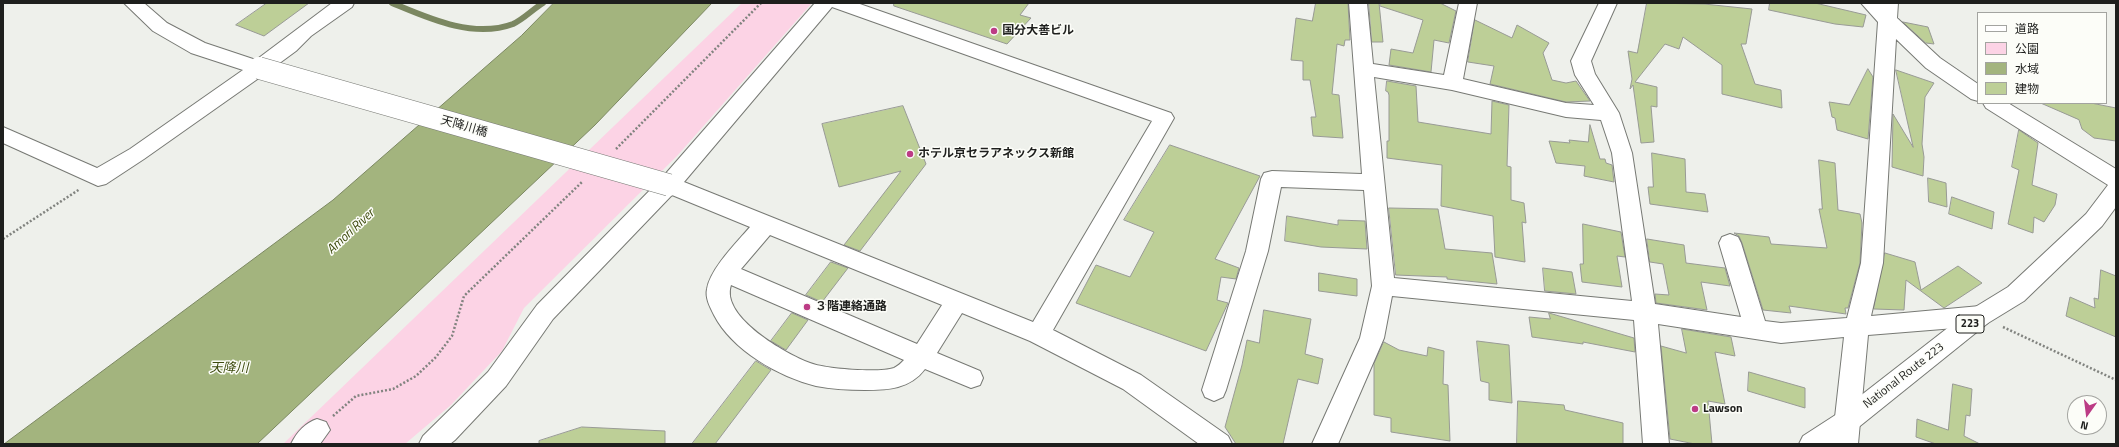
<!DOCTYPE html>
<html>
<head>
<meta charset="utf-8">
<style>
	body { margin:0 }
	#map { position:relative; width:2119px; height:447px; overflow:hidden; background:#eef0eb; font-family:"Titillium Web","Noto Sans JP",sans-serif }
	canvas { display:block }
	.frame { position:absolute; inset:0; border:4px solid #1e1f1d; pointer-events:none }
	.legend { position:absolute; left:1977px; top:12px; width:130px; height:92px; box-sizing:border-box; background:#fcfdf8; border:1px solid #a3a4a0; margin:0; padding:5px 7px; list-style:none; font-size:12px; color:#1e1f1d }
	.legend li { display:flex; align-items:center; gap:8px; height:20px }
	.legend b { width:20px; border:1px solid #a3a4a0 }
	.north { position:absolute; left:2067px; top:395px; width:40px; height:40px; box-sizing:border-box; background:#fcfdf8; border:1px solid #a3a4a0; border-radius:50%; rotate:194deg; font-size:11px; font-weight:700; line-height:16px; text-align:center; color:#1e1f1d }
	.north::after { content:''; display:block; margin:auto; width:14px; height:18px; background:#bc3c85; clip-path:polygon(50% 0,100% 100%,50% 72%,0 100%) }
</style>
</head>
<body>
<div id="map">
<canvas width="2119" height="447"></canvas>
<div class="frame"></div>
<ul class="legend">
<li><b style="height:5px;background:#fff"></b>道路</li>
<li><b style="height:11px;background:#fcd3e5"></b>公園</li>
<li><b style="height:11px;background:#a3b47e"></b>水域</li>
<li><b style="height:11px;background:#bdcf97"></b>建物</li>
</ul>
<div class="north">N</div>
</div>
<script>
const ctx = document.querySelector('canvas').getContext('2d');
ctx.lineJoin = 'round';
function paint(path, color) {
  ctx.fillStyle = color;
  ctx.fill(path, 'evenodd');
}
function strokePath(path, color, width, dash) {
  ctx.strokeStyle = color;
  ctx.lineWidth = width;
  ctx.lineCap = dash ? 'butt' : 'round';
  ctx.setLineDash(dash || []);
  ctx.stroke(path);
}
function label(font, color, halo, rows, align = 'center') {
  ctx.font = font + ' "Titillium Web","Noto Sans JP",sans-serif';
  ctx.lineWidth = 3;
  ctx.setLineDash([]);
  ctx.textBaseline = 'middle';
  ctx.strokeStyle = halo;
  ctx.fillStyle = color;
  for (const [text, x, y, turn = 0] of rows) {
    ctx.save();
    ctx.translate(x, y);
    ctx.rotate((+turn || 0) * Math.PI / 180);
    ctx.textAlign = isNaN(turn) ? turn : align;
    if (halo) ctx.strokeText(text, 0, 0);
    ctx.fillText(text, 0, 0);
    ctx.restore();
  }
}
paint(new Path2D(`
	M742 3H812L677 156 524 308 502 351 451 405 405 444H283Z`), '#fcd3e5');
const water = new Path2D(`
	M554 3H712L595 125 257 444H4L333 200 521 36Z`);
paint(water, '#a3b47e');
strokePath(water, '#7b8761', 1);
strokePath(new Path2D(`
	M392 3C428 18 473 39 513 24 524 19 533 9 543 3`), '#7b8761', 6);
const building = new Path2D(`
	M267 3H309L264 36 236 25Z
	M894 3H1029L1020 15 1031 18 1007 44 894 6Z
	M1316 3H1348L1350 40H1345L1344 46 1337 44 1332 94 1339 95 1343 138 1313 136 1311 117H1316L1310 80H1303V61L1291 60 1296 18 1312 21Z
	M1369 3H1379L1383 42H1372Z
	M1381 3H1440L1456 11 1449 43 1434 40 1431 72 1389 65 1391 49 1413 53 1423 20 1380 6Z
	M1647 3 1704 4 1752 9 1746 44H1741L1755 84 1781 90 1782 108 1722 94V65L1683 37 1679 49 1665 44 1635 82 1657 87V107L1651 106 1654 142 1641 143 1633 85 1630 89 1632 79 1628 51 1637 53Z
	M1770 3H1815L1866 15 1863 27 1835 24 1769 10Z
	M1475 20 1512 38 1517 25 1549 43 1543 53 1552 80 1566 83 1576 81 1590 101 1566 102 1490 84 1494 66 1468 62Z
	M1903 22 1928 27 1934 44 1926 43Z
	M1868 69 1873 77 1868 139 1837 130 1835 118 1832 117 1829 102 1849 105Z
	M1896 70 1934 83 1925 97 1922 144 1924 157 1923 176 1892 167 1893 114 1913 147Z
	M1387 81 1416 86 1418 122 1491 134 1492 101 1509 105 1507 166 1511 167V200L1524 203 1526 223 1522 222 1525 262 1495 257 1493 216 1441 206 1442 165 1387 158V141H1389V95L1388 92 1386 91Z
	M2041 103H2091L2116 108V141L2094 138 2082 129 2079 120Z
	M903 106 926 164 860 251 844 245 901 171 839 187 822 124Z
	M1590 125 1600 159H1605L1606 163 1612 165 1614 182 1584 176 1585 166 1556 163 1549 141 1570 143 1569 140 1588 142Z
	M2019 130 2038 143 2032 185 2057 194 2055 205 2044 222 2034 217 2033 233 2008 224 2019 170 2012 167Z
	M1170 145 1260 176 1215 259 1239 268 1236 279 1221 277 1217 300 1228 303 1206 351 1076 303 1096 265 1130 277 1154 232 1124 220Z
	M1652 153 1685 159 1686 192 1705 194 1708 212 1650 204 1648 187H1653Z
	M1819 160 1835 163 1838 210 1860 214 1862 223 1860 263 1848 308H1845L1846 314 1789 306 1791 313 1763 310 1742 243 1739 236 1734 233 1769 237 1771 244 1827 248 1819 209H1822Z
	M1928 178 1946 183 1947 207 1929 202Z
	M1952 197 1994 212 1992 229 1949 214Z
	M1389 208 1438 209 1445 249 1492 253 1497 284 1447 279V277L1396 275Z
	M1287 216 1338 225V220L1365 221 1367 249 1321 247 1285 241Z
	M1583 224 1621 232 1625 257 1617 256 1622 287 1582 282 1580 264H1583Z
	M1647 239 1684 245 1686 263 1725 268 1730 286 1701 282 1707 310 1656 303 1655 294 1669 295 1663 264 1650 262Z
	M1885 253 1915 262 1921 290 1958 266 1982 283 1944 308 1906 280 1904 310 1874 309Z
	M831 262 848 268 822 302 806 295Z
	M1543 268 1572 272 1576 294 1545 291Z
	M2101 270 2116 276V337L2066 316 2070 297 2095 308 2094 298 2098 299Z
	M1319 273 1357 279V296L1319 291Z
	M1264 310 1311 319 1305 354 1323 359 1318 384 1298 379 1283 444H1236L1225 427 1242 365 1247 340 1259 343Z
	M792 313 808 320 786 350 771 341Z
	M1549 313 1634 338 1635 352 1583 342V344L1532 337 1529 317 1550 319Z
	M1682 329 1731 337 1735 356 1715 352 1725 404 1708 401 1712 444H1695L1670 439 1661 346 1686 353Z
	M1477 341 1509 345 1512 403 1489 400V383L1481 381Z
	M1384 342 1399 350 1427 356 1428 347 1444 351 1443 384 1448 385 1450 441 1391 432V418L1374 415V364Z
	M756 361 771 370 715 444H692Z
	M1749 372 1805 388V408L1748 391Z
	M1953 384 1972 389 1970 416 1966 415 1964 436 1980 444H1936L1916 437 1917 419 1948 430Z
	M1518 401 1564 405 1565 410 1623 423V444H1517Z
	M582 427 665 431V444H539V441Z`);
paint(building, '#bdcf97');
strokePath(building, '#989a95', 1);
const minor = new Path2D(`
	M124 3H144L167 23 205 43 256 60 332 3H354L352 7 311 36 296 51 266 73 144 159 106 184 98 186 3 143V127L97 168 130 149 243 70 191 53 153 31Z
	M815 3H857L1171 113 1174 118 1053 330 1141 375 1228 436 1232 444H1199L1123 389 1030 341 962 313 937 353 980 371 983 378 980 385 971 388 925 369C910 389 888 390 865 390 849 390 832 389 816 386 779 377 732 350 714 315 710 307 705 298 707 289 710 269 737 242 750 227L672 195 553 319 506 386 455 440 450 444H419L423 436 488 372 537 305 661 179ZM832 7 1152 121 1033 322 684 182ZM770 235 942 305 917 344 741 269ZM731 285 904 360C901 363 898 366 894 368 879 373 825 369 810 363 786 354 720 317 731 285Z
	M1349 3H1367L1373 64 1444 75 1459 3H1477L1463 79 1566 103 1594 105 1575 75 1571 61 1599 3H1617L1591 61 1595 74 1619 113 1632 153 1655 304 1741 317 1719 243 1722 237 1730 234 1738 237 1741 243 1765 321 1781 323 1847 318 1861 263 1878 22 1861 3H1898L1897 18 1940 58 1978 84V101L1971 99 1926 68 1896 39 1883 263 1871 316 1980 306 1988 309 1992 316 1988 323 1980 326 1868 335 1858 444H1832L1844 337 1781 343 1658 324 1669 444H1643L1634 320 1392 296 1384 338 1338 444H1312L1360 338 1372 286 1364 190 1281 187 1268 251 1226 390 1223 397 1214 401 1205 397 1202 390 1246 251 1261 179 1264 173 1272 171 1362 174ZM1374 77 1452 90 1566 117 1601 120 1612 153 1632 301 1394 278Z
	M1983 103H2008L2116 169V187L2108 185 1986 108Z
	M317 419 326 422 330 430 320 444H291C297 432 305 423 317 419Z`);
const highway = new Path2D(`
	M2116 183V207L2102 226 2024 301 1988 323 1855 430 1833 444H1799L1803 436 1837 414 1972 309 2008 287 2086 214 2108 185Z`);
strokePath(minor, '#777974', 2);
strokePath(highway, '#777974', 2);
strokePath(new Path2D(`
	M616 149 761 3
	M3 239 80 189
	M2003 327 2116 380
	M333 416 356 396 393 389 416 376 436 357 452 336 464 296 582 182`), '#81837f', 2.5, [2, 2]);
paint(minor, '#fff');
paint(highway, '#fff');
const minorBridge = new Path2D(`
	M259 68 669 185`);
strokePath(minorBridge, '#777974', 23, []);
strokePath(minorBridge, '#fff', 22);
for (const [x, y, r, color] of [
	[994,31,4,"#bc3c85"],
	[910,154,4,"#bc3c85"],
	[807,307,4,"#bc3c85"],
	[1695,409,4,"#bc3c85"]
]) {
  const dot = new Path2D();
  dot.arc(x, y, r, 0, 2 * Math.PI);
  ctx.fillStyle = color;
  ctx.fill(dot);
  strokePath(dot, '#fcfdf8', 1.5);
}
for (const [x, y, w] of [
	[1970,324,28]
]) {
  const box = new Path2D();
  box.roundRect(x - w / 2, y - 9, w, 18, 3);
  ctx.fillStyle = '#fcfdf8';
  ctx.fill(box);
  strokePath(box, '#1e1f1d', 1);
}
label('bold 11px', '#1e1f1d', null, [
	["223",1970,324]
]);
label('bold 12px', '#1e1f1d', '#fcfdf8', [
	["国分大善ビル",1002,31],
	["ホテル京セラアネックス新館",918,154],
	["３階連絡通路",815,307],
	["Lawson",1703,409]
], 'left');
label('12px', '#1e1f1d', '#fcfdf8', [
	["天降川橋",464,127,16],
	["National Route 223",1904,376,-38]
]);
label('italic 13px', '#3d4b0d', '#fcfdf8', [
	["Amori River",351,232,-43],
	["天降川",229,369]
]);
</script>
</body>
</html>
